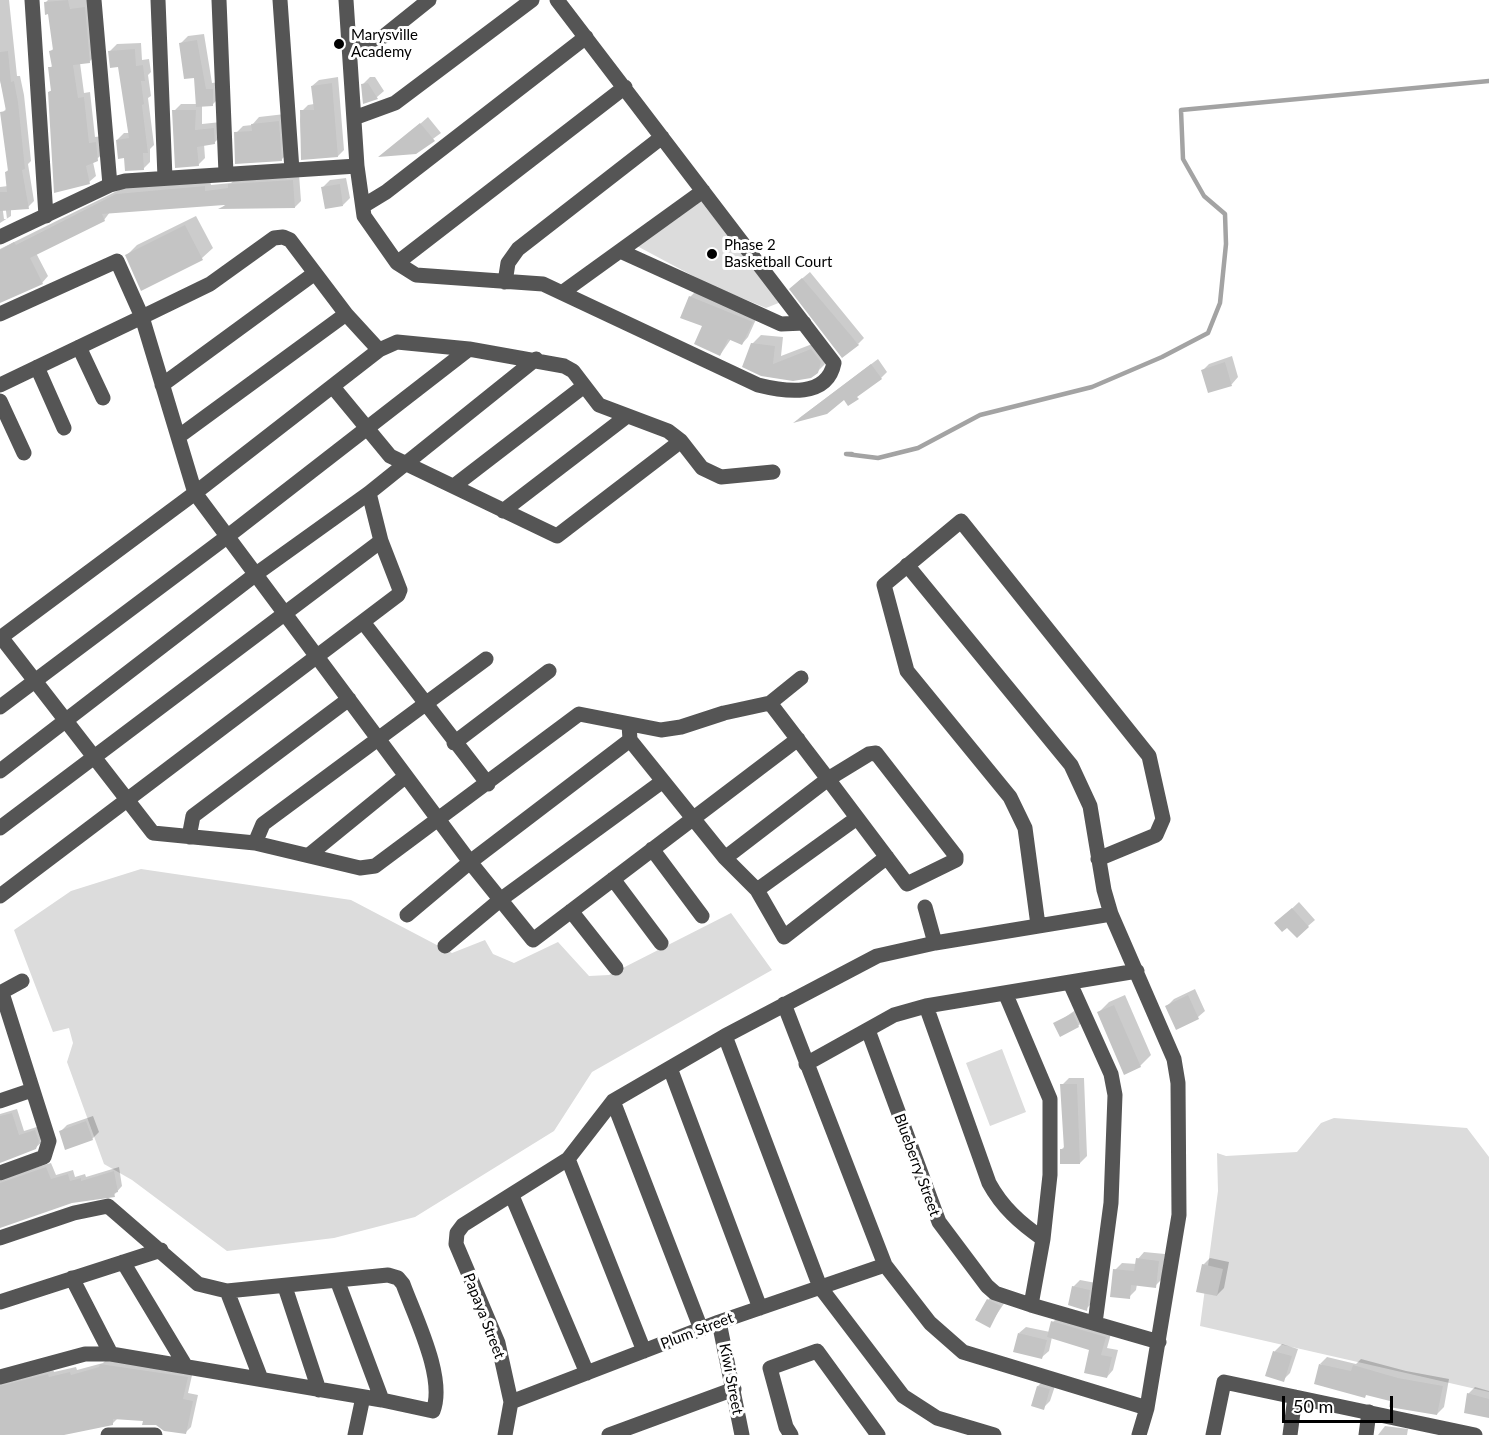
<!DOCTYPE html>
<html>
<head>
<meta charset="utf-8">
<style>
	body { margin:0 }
	#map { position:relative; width:1489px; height:1435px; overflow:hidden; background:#fff; font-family:Lato,sans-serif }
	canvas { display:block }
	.scale { position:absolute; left:1282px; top:1396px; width:111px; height:27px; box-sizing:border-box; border:3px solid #000; border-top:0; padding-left:8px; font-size:18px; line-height:21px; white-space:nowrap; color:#000; -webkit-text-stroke:4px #fff; paint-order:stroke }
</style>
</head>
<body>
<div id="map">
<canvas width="1489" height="1435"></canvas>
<div class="scale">50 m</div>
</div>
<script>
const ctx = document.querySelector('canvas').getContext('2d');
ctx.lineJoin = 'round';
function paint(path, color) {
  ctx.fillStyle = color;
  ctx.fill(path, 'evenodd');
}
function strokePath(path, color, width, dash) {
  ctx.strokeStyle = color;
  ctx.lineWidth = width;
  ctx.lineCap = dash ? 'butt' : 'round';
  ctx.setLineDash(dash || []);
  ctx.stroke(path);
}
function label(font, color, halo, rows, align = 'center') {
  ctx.font = font + ' Lato,sans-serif';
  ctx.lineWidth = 6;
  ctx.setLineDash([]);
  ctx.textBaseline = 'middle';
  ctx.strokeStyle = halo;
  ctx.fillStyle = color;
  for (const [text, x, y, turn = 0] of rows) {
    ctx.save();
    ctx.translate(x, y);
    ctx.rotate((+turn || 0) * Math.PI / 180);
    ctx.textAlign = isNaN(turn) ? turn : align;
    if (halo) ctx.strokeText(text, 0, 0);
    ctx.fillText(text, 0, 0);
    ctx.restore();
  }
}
paint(new Path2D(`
	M700 200 781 302 766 308 710 285 637 246Z
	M141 869 351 900 452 953 485 940 493 954 514 963 558 942 589 976 609 975 731 913 772 970 592 1072 554 1131 415 1217 334 1238 227 1251 132 1180 104 1164 67 1062 73 1043 69 1028 53 1032 14 930 71 891Z
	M1002 1049 1026 1112 990 1126 966 1063Z
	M1334 1118 1467 1128 1489 1157V1392L1200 1326 1218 1191 1217 1153 1226 1156 1297 1152 1321 1123Z`), '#dcdcdc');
paint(new Path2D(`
	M0 0H9L17 76H20L24 95 31 161 28 164 34 201 28 207 11 209V216L0 223V187L8 186 6 172 9 169 2 113 7 108 0 80ZM5 203 7 219H4L2 204Z
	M48 0H91L96 55 89 62 80 63 84 93 90 92 95 137 103 136 104 153 93 162 96 176 89 182 49 92 53 89 50 68 53 65 51 51 54 48 50 12 45 3Z
	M204 34 212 83 219 82 220 97 213 104 202 105V124L221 122V136L214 143 204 144 205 158 198 165 174 111 181 104H198L195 76 181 43 188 36Z
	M141 43 142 60 149 59 151 72 148 75 151 96 148 98 154 145 150 149V162L143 169 126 157 117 140 124 133H130L119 66 110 51 117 44Z
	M338 77 344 150 338 156 302 158 300 119 302 111 308 105 314 104 312 86 319 80Z
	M370 77H375L384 91 377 97 364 102 363 84Z
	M285 114 288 153 281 160 236 133 243 126 252 125 259 117Z
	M428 117 441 133 415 152 403 139Z
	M299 174 301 201 295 207 222 208 227 203 110 212 104 220 36 253 48 276 42 283 0 302V249L123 188 210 180 211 185 231 183 236 178Z
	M346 178 350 198 343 205 323 187 330 180Z
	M196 216 213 248 202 258 126 256 137 245Z
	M810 272 864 338 858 344 798 282Z
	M697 290 758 315 748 337 742 344 731 339 720 355 690 297Z
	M761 335 783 337 781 356 820 341 825 364 816 373 771 376 752 344Z
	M1232 356 1238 377 1232 384 1209 392 1203 370 1209 364Z
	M878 359 887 372 881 378 798 419Z
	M1299 902 1315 920 1308 926H1287L1283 917Z
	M1195 989 1205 1011 1198 1017 1177 1028 1167 1006 1174 999Z
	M1125 995 1151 1055 1140 1066 1099 1012 1109 1002Z
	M1080 1007 1085 1019 1078 1026 1055 1024Z
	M1069 1078H1084L1087 1156 1080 1163 1061 1150 1065 1146 1062 1085Z
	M17 1109 24 1131 40 1126 43 1135 41 1143 35 1148 0 1162V1114Z
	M93 1116 99 1132 92 1139 60 1132 67 1125Z
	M51 1163 56 1175 73 1170 75 1177 85 1174 86 1177 119 1167 122 1186 114 1195 71 1202 0 1226V1181L4 1177Z
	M1144 1252 1165 1254 1162 1279 1155 1286 1137 1284 1136 1290 1129 1297 1115 1270 1122 1263 1137 1264 1138 1259Z
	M1210 1258 1229 1262 1224 1288 1217 1295 1203 1265Z
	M1080 1280 1096 1283 1093 1302 1086 1309 1073 1287Z
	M995 1293 1007 1299 989 1326 988 1300Z
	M1060 1315 1112 1330 1107 1348 1118 1350 1113 1370 1107 1377 1091 1349 1052 1337 1049 1351 1042 1357 1019 1333 1026 1327 1050 1332 1053 1322Z
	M1282 1344 1298 1349 1290 1373 1283 1380 1267 1375 1275 1351Z
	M1327 1357 1356 1364 1361 1359 1406 1371 1449 1379 1444 1407 1437 1414 1392 1400 1320 1364Z
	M107 1359 193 1371 188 1393 198 1395 191 1427 185 1433 144 1420 118 1418 112 1424 48 1435H0V1383L53 1369 54 1372 76 1367 77 1370 103 1363Z
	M1045 1379 1056 1383 1050 1401 1043 1408 1038 1386Z
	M1475 1387 1489 1391V1415L1468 1394Z
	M1385 1426 1408 1429 1407 1435H1378Z`), '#0003');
strokePath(new Path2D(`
	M852 454H846L878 458 918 448 980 415 1092 387 1162 357 1208 333 1220 303 1226 244 1225 214 1204 196 1183 159 1181 110 1489 81`), '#a3a3a3', 4.5);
paint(new Path2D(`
	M68 0 70 9 85 7 90 63 73 65 78 98 84 97 89 143 96 142 98 161 86 166 90 184 54 193 48 92 51 91 48 67H52L49 51 53 50 48 14 45 15 44 2Z
	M197 40 206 89H213V106L196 107 194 78 184 79 179 43Z
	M135 49 136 66 143 65 145 81H141L144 104 142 105 148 153H143L144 170 125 171 124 158 118 159 116 140 129 138 118 67 110 68 108 51Z
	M8 51 11 82 14 81 18 102 25 169 22 170 29 209 0 211V192H7L5 172 8 171 0 112 6 111 0 80V52Z
	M332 83 338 157 301 160 300 110H314L311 86Z
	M368 83 378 99 363 104 361 84Z
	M172 110H196L195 130 214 128 215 144 197 147 199 166 175 168Z
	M279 121 282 161 235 164 234 132 252 131 251 124Z
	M420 123 435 141 416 154 378 157Z
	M293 180 295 208 218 209 226 205H224L102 214 105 221 30 258 43 284 0 303V250L14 242 16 245 116 194 205 186V191L228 188V184Z
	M340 184 343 206 325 209 321 187Z
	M185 225 203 260 141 291 125 255Z
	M802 278 859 345 842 358 789 289Z
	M689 296 753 322 742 345 728 339 720 356 694 344 702 326 680 318Z
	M751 343 775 346 773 364 811 349 821 362 818 373 811 378 793 381 761 376 742 367Z
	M1225 362 1232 386 1208 393 1201 370Z
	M871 364 882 379 857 397 859 399 848 406 844 400 827 414 793 423Z
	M1292 908 1309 927 1297 938 1287 928 1282 932 1274 923Z
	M1188 995 1199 1019 1176 1030 1165 1006Z
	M1114 1005 1141 1067 1124 1075 1097 1012Z
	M1073 1013 1079 1027 1060 1037 1053 1023Z
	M1060 1084H1077L1080 1164H1060V1149H1064Z
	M12 1113 19 1135 35 1130 39 1141 36 1149 0 1163V1116Z
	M86 1121 93 1140 65 1150 59 1131Z
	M46 1167 51 1179 68 1174 70 1181 81 1178V1181L114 1171 118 1192 114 1193 115 1197 72 1203 0 1228V1183Z
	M1136 1258 1159 1261 1156 1288 1131 1285 1130 1299 1110 1297 1113 1269 1134 1271Z
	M1202 1264 1223 1269 1217 1296 1196 1292Z
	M1072 1286 1090 1290 1087 1311 1068 1305Z
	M987 1299 1001 1306 990 1328 975 1320Z
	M1051 1321 1106 1337 1101 1355 1112 1357 1107 1378 1084 1373 1089 1350 1047 1337Z
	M1018 1333 1047 1340 1042 1359 1013 1352Z
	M1273 1351 1292 1356 1284 1382 1265 1376Z
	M100 1364 188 1377 183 1399 193 1401 186 1434 164 1431 156 1425H142L143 1421 113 1419V1425L64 1435H0V1386L48 1374 49 1377 70 1372 71 1375 99 1367Z
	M1319 1364 1351 1371 1353 1365 1398 1378 1443 1386 1437 1415 1389 1407 1390 1401 1366 1395 1365 1398 1314 1384Z
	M1037 1386 1050 1389 1044 1410 1031 1406Z
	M1467 1393 1489 1399V1418L1464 1413Z`), '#c4c4c4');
strokePath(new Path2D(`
	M32 0 46 216
	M94 0 110 185
	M158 0 165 178
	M219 0 226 174
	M280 0 292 170
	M346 0 357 166 364 216 397 263 416 275 543 284 758 385C786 392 827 398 834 363L557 0
	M349 47 384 36 429 0
	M354 118 395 103 532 0
	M363 206 386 192 586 37
	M0 237 110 185 125 181 357 166
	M620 251 781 324 804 323
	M397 263 625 87
	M505 282 508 263 518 249 662 137
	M563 292 703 191
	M0 314 117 261 142 317 0 385
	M346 314 379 350
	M79 347 103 398
	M37 367 64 428
	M162 385 315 273
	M333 387 390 456 557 536 681 441
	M0 401 24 453
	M178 437 346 314 290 240 283 237 274 238 210 284 142 317C160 376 177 435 195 493L470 862 533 940 798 739
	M454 486 584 386
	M503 511 627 416
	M907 565 1071 765 1090 806 1104 890 1111 914 1174 1059 1178 1083 1179 1215 1147 1408 1139 1435
	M363 622 488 784
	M1 637 153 833 255 843 360 868 375 866 579 714 661 730 681 727 724 713 770 703 801 678
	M0 638 195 493 379 350 397 342 469 349 564 366 573 371 599 405 668 431 681 441 702 468 721 477 773 472
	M0 707 228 536 469 349
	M629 724 630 740 725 858 757 890 784 937 887 857
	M454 743 549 671
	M0 771 256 574 369 493 536 359
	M0 828 381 541
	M189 837 193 816 349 699
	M255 843 263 824 486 659
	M652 849 702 916
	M309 855 406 776
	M725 858 828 779 869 754 876 753 956 856V860L907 884 831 783 828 779 770 703
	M613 879 661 943
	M757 890 857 818
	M0 896 398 595 400 590 381 541 369 493
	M925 907 935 943
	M571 911 616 968
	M407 915 470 862 630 740
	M1038 925 1025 828 1010 797 907 671 884 585 961 521 1149 756 1163 819 1156 835 1098 859
	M445 946 500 900 663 781
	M1070 983 1111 1074 1115 1095 1111 1203 1095 1323
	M0 993 22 981
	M1006 995 1050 1099V1175L1043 1239 1031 1305
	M784 1004 885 1265 930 1323 963 1352 1147 1408
	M926 1006 989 1183C1002 1207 1020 1223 1043 1239
	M868 1030 939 1222 987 1286 995 1293 1031 1305 1159 1342
	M725 1036 820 1287 903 1396 937 1418 994 1435
	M806 1064 894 1015 926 1006 1137 971
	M670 1068 760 1308
	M0 1101 32 1090
	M613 1101 701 1329
	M568 1159 644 1351
	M0 1173 44 1157 49 1141 2 993
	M512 1196 587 1373
	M0 1238 74 1213 108 1206 198 1284 227 1291 388 1275 398 1278 403 1284C415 1317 446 1378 433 1411L382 1400 111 1354H85L0 1377
	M123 1262 185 1365
	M72 1278 111 1354
	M337 1280 382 1400
	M285 1287 319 1390
	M227 1291 261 1379
	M0 1302 161 1250
	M719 1322 742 1435
	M511 1402 719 1322 885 1265
	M108 1435H155
	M355 1435 363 1397
	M505 1435 511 1402 498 1343 456 1244 457 1233 463 1225 568 1159 613 1101 725 1036 877 956 935 943 1111 914
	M609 1435 734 1389
	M791 1435 786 1427 770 1368 817 1351 878 1435
	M1213 1435 1224 1382 1475 1435
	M1290 1435 1295 1397
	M1366 1435 1369 1412`), '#555', 15);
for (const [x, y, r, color] of [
	[339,44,6,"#000"],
	[712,254,6,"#000"]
]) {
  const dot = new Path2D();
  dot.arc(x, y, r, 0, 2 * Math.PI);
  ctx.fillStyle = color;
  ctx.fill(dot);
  strokePath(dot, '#fff', 2);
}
label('15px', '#000', '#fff', [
	["Marysville",351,35],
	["Academy",351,52],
	["Phase 2",724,245],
	["Basketball Court",724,262]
], 'left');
label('15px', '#000', '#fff', [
	["Blueberry Street",917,1165,70],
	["Papaya Street",484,1316,69],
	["Plum Street",697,1331,-21],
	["Kiwi Street",731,1379,79]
]);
</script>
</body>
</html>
